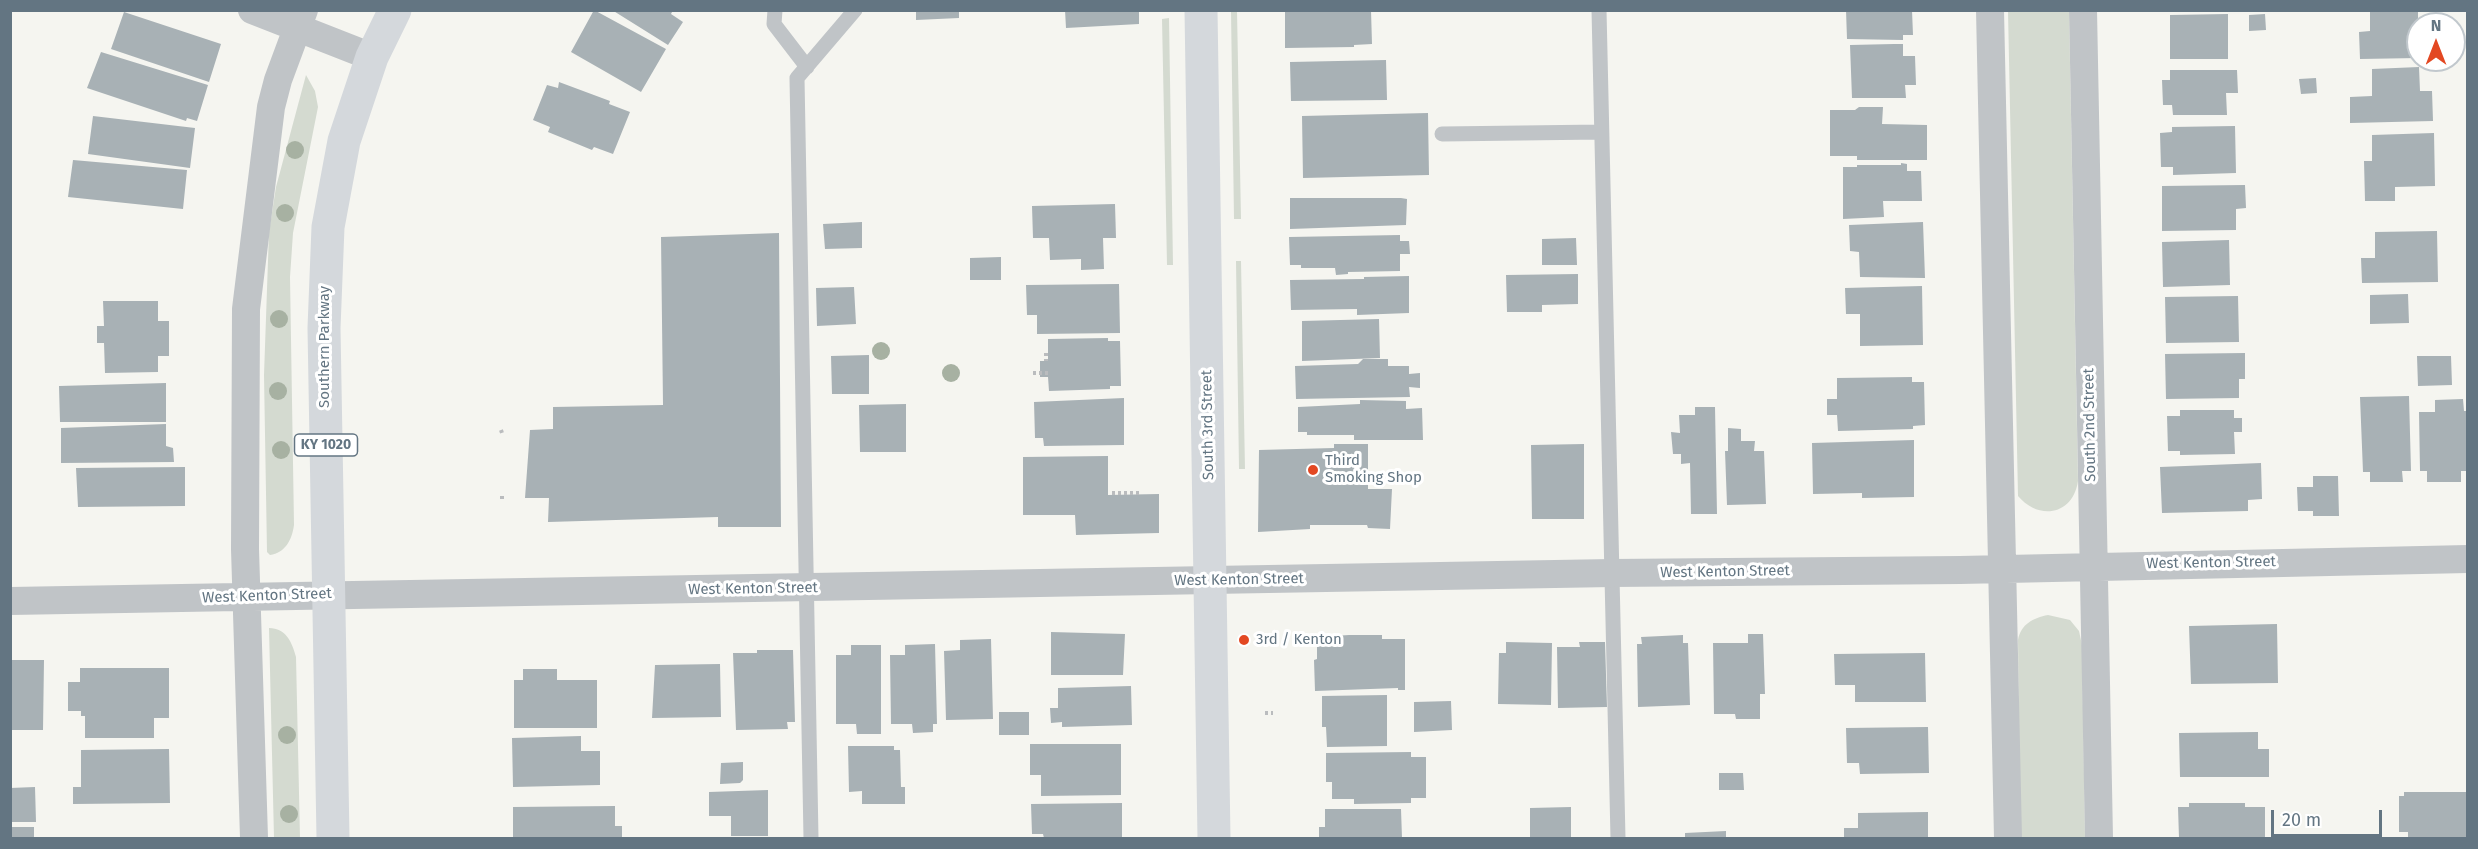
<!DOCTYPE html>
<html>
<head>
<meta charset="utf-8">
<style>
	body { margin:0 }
	#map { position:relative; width:2478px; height:849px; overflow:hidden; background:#f5f5f0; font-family:"Fira Sans",sans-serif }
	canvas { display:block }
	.frame { position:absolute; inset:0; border:12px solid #637582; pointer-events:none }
	.north { position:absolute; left:2406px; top:12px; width:60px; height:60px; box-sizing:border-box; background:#fff; border:2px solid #c1c8cd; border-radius:50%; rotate:0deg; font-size:16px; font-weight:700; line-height:24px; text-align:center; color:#637582 }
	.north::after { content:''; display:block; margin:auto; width:21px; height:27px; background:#e34822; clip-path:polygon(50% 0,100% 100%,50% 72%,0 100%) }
	.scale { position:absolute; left:2271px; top:810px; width:111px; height:27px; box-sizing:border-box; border:3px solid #637582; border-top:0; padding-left:8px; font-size:18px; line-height:21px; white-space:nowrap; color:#637582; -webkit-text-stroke:4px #fff; paint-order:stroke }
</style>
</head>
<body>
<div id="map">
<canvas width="2478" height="849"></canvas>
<div class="frame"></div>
<div class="north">N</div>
<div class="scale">20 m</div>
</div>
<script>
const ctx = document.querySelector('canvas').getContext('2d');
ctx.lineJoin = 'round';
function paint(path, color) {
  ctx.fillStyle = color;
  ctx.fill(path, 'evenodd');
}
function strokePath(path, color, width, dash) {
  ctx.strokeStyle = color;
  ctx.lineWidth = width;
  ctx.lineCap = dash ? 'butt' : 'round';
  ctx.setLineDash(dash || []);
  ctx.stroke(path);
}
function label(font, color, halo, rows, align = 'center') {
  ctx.font = font + ' "Fira Sans",sans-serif';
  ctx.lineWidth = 6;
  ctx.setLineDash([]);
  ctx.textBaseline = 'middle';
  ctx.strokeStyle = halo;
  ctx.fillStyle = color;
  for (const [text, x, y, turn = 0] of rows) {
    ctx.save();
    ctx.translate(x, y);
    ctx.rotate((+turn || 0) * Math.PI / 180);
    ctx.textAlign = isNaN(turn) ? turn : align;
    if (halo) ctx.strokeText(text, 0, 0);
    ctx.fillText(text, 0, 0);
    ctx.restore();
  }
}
paint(new Path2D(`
	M1231 11H1237L1241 219H1234Z
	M2008 11H2069L2078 481C2073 515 2039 521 2018 496Z
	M1169 18 1173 265H1167L1162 19Z
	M306 75 315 91 318 107 293 233 290 277 294 525C292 540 285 553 270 555L267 552 264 375 269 232 276 187Z
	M1236 261H1241L1245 469H1239Z
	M2048 615 2070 620 2079 631 2082 645 2085 838H2020L2018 640C2021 624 2033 618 2048 615Z
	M269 628C286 628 292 642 296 657L300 838H274Z`), '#d4dad0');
paint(new Path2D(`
	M594 10 666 49 641 92 571 52Z
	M612 10H673L671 14 683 22 668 45Z
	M916 10H959V18L916 20Z
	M1065 10H1139V24L1066 28Z
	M1285 10H1371L1372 44 1354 45V47L1285 48Z
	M1846 10H1912L1913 35H1903V40L1847 39Z
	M2370 10H2418V58L2360 59 2359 32 2370 31Z
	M124 12 221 44 209 82 111 49Z
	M2228 14V59H2170V15Z
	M2265 14 2266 30 2249 31V15Z
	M1894 44H1903V56H1915L1916 85H1905L1906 98H1852L1850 45Z
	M101 52 208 85 197 121 187 118 186 121 87 88Z
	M1386 60 1387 100 1291 101 1290 62Z
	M2419 67 2420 91H2432L2433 121 2350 123V97L2372 96V69Z
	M2170 70H2237L2238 93H2226L2227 115H2173L2172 105H2163L2162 80H2170Z
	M2316 78 2317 93 2301 94 2299 79Z
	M559 82 610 101 609 104 630 112 613 154 594 147 592 150 548 132 550 127 533 120 547 85 558 88Z
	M1859 107H1883L1882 124 1927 125V160H1857V156H1830V110H1855Z
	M1428 113 1429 175 1303 178 1302 116Z
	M93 116 195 128 190 168 88 154Z
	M2235 126 2236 173 2173 175V167H2161L2160 133 2172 132V127Z
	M2434 133 2435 186 2395 187V201H2365L2364 161H2372V135Z
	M73 160 187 170 183 209 68 197Z
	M1901 163 1907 164V171H1921L1922 201H1883L1884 217 1843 219V167H1857V165H1901Z
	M2245 185 2246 208 2236 209V230L2162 231V186Z
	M1290 198H1401L1407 199 1406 225 1290 229Z
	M1115 204 1116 238H1103L1104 269 1081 270V259L1050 260 1049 238H1033L1032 206Z
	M862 222V248L825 249 823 224Z
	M1923 222 1925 278 1860 277 1859 252 1850 251 1849 225Z
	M2437 231 2438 282 2362 283 2361 258H2375V232Z
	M779 233 781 527H718V517L548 522 549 498H525L530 430 553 429V407L663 405 661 237Z
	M1400 235V241H1409L1410 254H1400V271L1348 272V274L1336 275 1335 268H1301V265H1290L1289 237Z
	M1576 238 1577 265H1542V239Z
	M2229 240 2230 285 2163 287 2162 242Z
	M1001 257V280H970V258Z
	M1578 274V304L1542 305V312H1507L1506 275Z
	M1409 276V313L1357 315V309L1291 310 1290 280 1364 279V277Z
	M1119 284 1120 333 1037 334V315H1027L1026 285Z
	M1922 286 1923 345 1860 346V314H1846L1845 288Z
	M854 287 856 324 817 326 816 288Z
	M2408 294 2409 323 2370 324V295Z
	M2238 296 2239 342 2166 343 2165 297Z
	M103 301H158V321H169V356H158V372L105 373 104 343H97V326H104Z
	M1379 319 1380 358 1302 361V321Z
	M1108 338V341H1120L1121 386H1110V389L1049 391 1048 377H1040V361H1048V339Z
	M2245 353V379H2239V398L2166 399 2165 354Z
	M869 355V394H832L831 356Z
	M2417 356H2451L2452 385 2418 386Z
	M1363 359H1388V366H1409V374L1420 373V388L1409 387 1410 397 1296 399 1295 366 1358 364Z
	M1912 377V382H1924L1925 425 1913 426V429L1838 431 1837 415H1827V399H1837V378Z
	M166 383V422H60L59 386Z
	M2409 396 2411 471H2402L2403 482H2370V472H2363L2360 397Z
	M1124 398V445L1044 446 1043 438H1035L1034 402Z
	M2463 399 2464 411H2468V471H2461V482H2427V471H2420L2419 412H2435V400Z
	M1360 400 1406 401V409L1422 408 1423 440H1354V435H1307V432H1298V407L1360 404Z
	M906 404V452H860L859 405Z
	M1695 407H1715L1717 514H1691L1690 463 1681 464V454H1673L1671 432 1680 433 1679 415H1695Z
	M2180 410H2234V418H2242V432H2234L2235 454 2180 455V451H2168L2167 416H2180Z
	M166 424V446L173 448 174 462 61 463V428Z
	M1728 428 1741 429V441H1755L1754 451H1764L1766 504 1727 505 1725 451H1728Z
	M1914 440V497L1862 498V493L1813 494 1812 443Z
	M1334 444H1368V489H1392L1390 529 1368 528 1367 525H1310V529L1258 532 1259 450 1334 448Z
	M1584 444V519H1532L1531 445Z
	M1108 456V495L1159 494V533L1076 535 1075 515H1023V457Z
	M2261 463 2262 499 2248 500V511L2162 513 2160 467Z
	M185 467V506L78 507 76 468Z
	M2313 476H2338L2339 516H2313V511H2298L2297 487H2313Z
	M2277 624 2278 683 2191 684 2189 626Z
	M1051 632 1125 634 1123 675H1051Z
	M1748 634H1763L1765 694H1760V719H1736L1735 714H1714L1713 643H1748Z
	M1349 635H1382V639H1405V690H1398V688L1315 691 1314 660 1317 659V637Z
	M1683 635V643H1688L1690 705 1638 707 1637 644H1642L1641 637Z
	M991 639 993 719 946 720 944 651 960 650V640Z
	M1506 642 1552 643 1551 705 1498 704 1499 653H1506Z
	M1579 642H1605L1607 707 1558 708 1557 647H1580Z
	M935 644 937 724H933V732L913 733 912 724H891L890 655H905V645Z
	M851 645H881V734H857L856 724H836V655H851Z
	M757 650H793L795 722H787L788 729 736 730 733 653H757Z
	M1925 653 1926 702H1855V685H1835L1834 654Z
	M10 660H44L43 730H10Z
	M720 664 721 717 652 718 655 665Z
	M80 668H169V718H154V738H85V716H81V711H68V682H80Z
	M523 669H557V680H597V728H514V680H523Z
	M1131 686 1132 725 1062 727V722L1051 723 1050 708H1058V688Z
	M1387 695V746L1327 747 1326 727H1322V696Z
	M1451 701 1452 730 1414 732V702Z
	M999 712H1029V735H999Z
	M1928 727 1929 773 1860 774 1859 763H1847L1846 728Z
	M2258 732V749H2269V777H2180L2179 733Z
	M581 736V751H600V785L513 787 512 738Z
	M1030 744H1121V795L1041 796V775H1030Z
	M848 746H894V750H900L901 787H905V804H862V791L849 792Z
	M169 749 170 803 73 804V787H81V750Z
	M1411 752V757H1426V798H1411V803L1354 804V799H1332V782H1326V753Z
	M743 762V780L740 783 720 784 721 763Z
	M1719 773H1743L1744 790H1719Z
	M35 787 36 822H10V788Z
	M768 790V836H731V816H709V792Z
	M2404 792H2468V837H2408V832H2399V796H2404Z
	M1122 803V838H1044L1043 834H1032L1031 804Z
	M2189 803H2245V807H2265V838H2179L2178 807H2189Z
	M615 806V826H622V838H513V807Z
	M1571 807V838H1530V808Z
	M1325 809H1401L1402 838H1319V827H1325Z
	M1928 812V838H1844V828H1858V813Z
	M10 827H34V838H10Z
	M1726 831V838H1685V833Z`), '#a8b1b5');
strokePath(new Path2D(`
	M1046 353V361
	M1033 373H1048
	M501 430 502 433
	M1112 493H1140
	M502 496V502
	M1265 713H1273`), '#babcbe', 4, [3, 3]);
strokePath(new Path2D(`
	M775 10 774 24 807 67
	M1599 10 1618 838
	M1442 134 1601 132
	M811 838 797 78 855 10`), '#c0c4c7', 15);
strokePath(new Path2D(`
	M252 10 372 57
	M1990 10 2008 838
	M2083 10 2099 838
	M10 601 1612 573 1960 570 2468 559
	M254 838 245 549 246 309 271 107 278 80 304 10`), '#c0c4c7', 28);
strokePath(new Path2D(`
	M1201 10 1214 838`), '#d4d8dc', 33);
strokePath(new Path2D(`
	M333 838 324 328 328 227 344 141 372 57 395 10`), '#d4d8dc', 33);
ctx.fillStyle = '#a7b1a2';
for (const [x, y] of [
	[295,150],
	[285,213],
	[279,319],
	[881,351],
	[951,373],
	[278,391],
	[281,450],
	[287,735],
	[289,814]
]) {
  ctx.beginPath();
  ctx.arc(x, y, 9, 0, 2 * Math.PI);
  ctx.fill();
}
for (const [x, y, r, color] of [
	[1313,470,6,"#e34822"],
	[1244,640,6,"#e34822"]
]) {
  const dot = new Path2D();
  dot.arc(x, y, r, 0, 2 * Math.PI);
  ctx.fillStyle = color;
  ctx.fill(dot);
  strokePath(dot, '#fff', 2);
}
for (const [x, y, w] of [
	[326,445,63]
]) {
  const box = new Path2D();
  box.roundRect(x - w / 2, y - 11, w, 22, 4.5);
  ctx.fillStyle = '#fff';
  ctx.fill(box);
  strokePath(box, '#637582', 1.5);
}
label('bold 14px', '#637582', null, [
	["KY 1020",326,445]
]);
label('15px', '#637582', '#fff', [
	["Southern Parkway",325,347,-90],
	["South 3rd Street",1208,425,-91],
	["South 2nd Street",2090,425,-91],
	["West Kenton Street",2211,563,-1],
	["West Kenton Street",1725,572,-1],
	["West Kenton Street",1239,580,-1],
	["West Kenton Street",753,589,-1],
	["West Kenton Street",267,596,-2]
]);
label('15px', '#637582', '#fff', [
	["Third",1325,461],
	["Smoking Shop",1325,478],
	["3rd / Kenton",1256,640]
], 'left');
</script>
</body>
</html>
